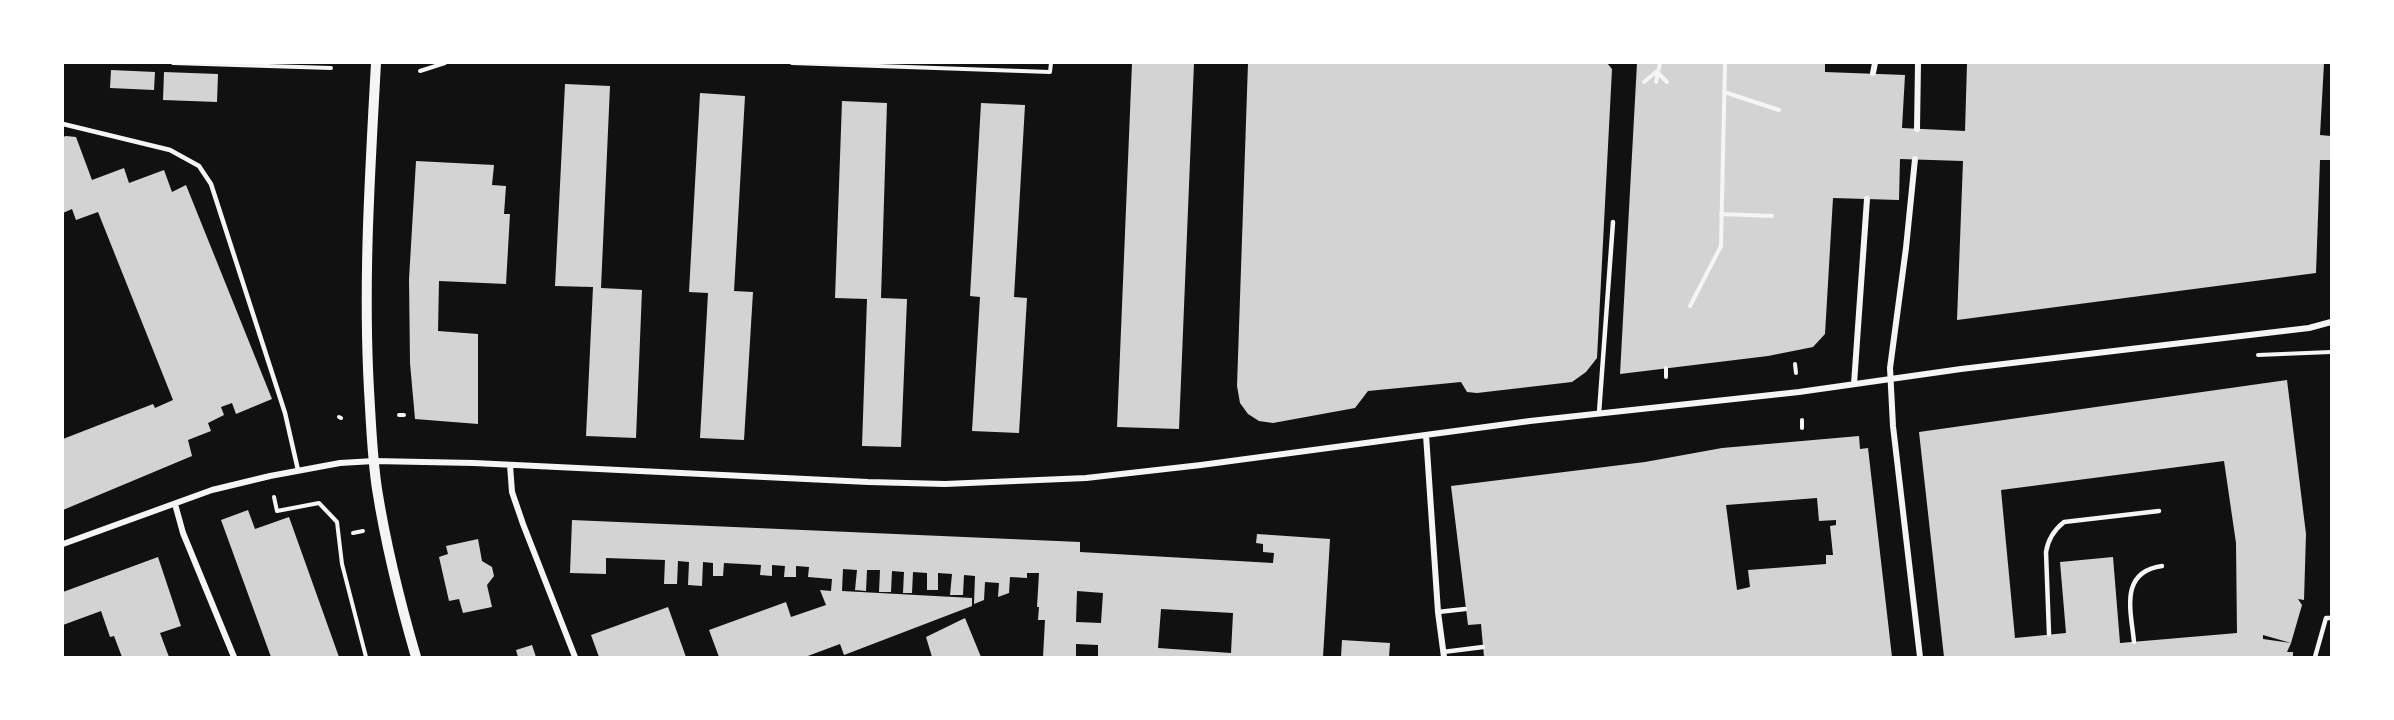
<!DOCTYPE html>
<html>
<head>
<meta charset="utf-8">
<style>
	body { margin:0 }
	#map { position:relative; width:2394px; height:720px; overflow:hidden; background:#111; font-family:Georgia,serif }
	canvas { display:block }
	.frame { position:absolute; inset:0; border:64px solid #fff; pointer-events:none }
</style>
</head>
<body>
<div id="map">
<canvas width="2394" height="720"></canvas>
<div class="frame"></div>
</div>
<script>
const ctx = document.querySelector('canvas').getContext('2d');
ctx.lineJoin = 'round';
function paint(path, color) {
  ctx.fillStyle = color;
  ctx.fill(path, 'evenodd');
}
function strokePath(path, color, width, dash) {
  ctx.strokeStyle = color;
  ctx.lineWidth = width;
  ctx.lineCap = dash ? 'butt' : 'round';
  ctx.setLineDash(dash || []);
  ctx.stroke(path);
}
paint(new Path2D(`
	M1132 63H1194L1179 429 1117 427Z
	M1248 63H1607L1612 69 1597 358 1586 372 1572 382 1477 393 1467 392 1461 382 1368 391 1355 408 1273 423 1259 421 1248 414 1240 403 1237 386Z
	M1637 63H1825V72L1905 75 1902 128 1965 131 1967 63H2324L2320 135 2331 136V160H2320L2316 273 1957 320 1963 161 1900 159 1899 200 1833 198 1825 334 1813 347 1768 356 1620 374Z
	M111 70 155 72 154 90 110 88Z
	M164 72 218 74 217 102 163 100Z
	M565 84 610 86 601 288 642 290 636 438 586 436 593 287 555 286Z
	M700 93 745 96 734 291 753 292 744 440 700 438 708 293 689 292Z
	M842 101 887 103 881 298 907 299 901 447 862 446 867 299 835 298Z
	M981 103 1025 105 1014 297 1027 298 1019 433 972 431 980 297 970 296Z
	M66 136 76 137 92 180 124 168 129 183 164 170 172 192 186 185 272 399 236 414 232 403 221 407 224 415 208 423 211 431 188 440 192 456 63 510V439L153 404 155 408 173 400 98 212 76 220 72 209 63 213V137Z
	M416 161 494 165 492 185 506 186 504 214H510L506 284 439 281 438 331 478 334V424L415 419 410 363 409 279Z
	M2287 380 2306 534 2304 600 2298 599 2302 605 2291 643 2263 635V639L2291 643 2287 652H2293V657H1944L1919 432ZM2224 461 2236 543 2237 633 2120 643 2113 557 2060 562 2066 633 2015 638 2001 490Z
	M1859 436 1860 449 1868 448 1892 657H1484L1481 624 1468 625 1451 486 1645 462 1722 448ZM1817 498 1819 521 1836 520V525L1830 526 1833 555H1826V564L1748 570 1750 587 1737 590 1726 505Z
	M248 510 255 529 289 517 339 657H271L221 520Z
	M572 520 1080 542V552L1273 563 1274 553 1263 552V544L1256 543 1257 534 1330 539 1323 657H1098V645L1076 644V657H1043L1045 620H1038L1039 607H1037L1039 573H1027V578L1010 577 1009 593 998 597 999 583 985 582 984 600 974 604 975 576 964 575 963 595H950L952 574 938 573V590H927V573L913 572 912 593H903L904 572 892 571 891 592H879L880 570H867L866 591 855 590 857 570 843 569 842 591 972 598V606L844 655 840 644 805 657H719L709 630 786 602 791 617 826 605 820 590 831 591 832 579 808 577 809 567 796 566V577H784L785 566 772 565V576L760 575 761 565 724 563 723 576H713V563L703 562 702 586 688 585 689 562 678 561 677 584H664L665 560 606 558V574L570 573ZM1077 591 1103 593 1101 623 1076 622ZM1161 609 1233 613 1231 653 1158 648Z
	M478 539 482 561 492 567 494 576 487 585 492 607 463 613 459 599 449 601 439 557 448 554 446 546Z
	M158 557 181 626 160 633 169 657H122L114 636 110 637 101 611 63 625V592Z
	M668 607 686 657H599L591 635Z
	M965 618 981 657H932L926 637Z
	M1342 640 1390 643 1389 657H1341Z
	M532 645 536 657H518L516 650Z`), '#d3d3d3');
strokePath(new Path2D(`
	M173 63 331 68
	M792 63 1050 72 1051 63
	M420 71 445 63
	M1657 72 1667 82
	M1644 82 1656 72
	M1656 82 1660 63
	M1724 92 1779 110
	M1721 214 1772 216
	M1690 306 1721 246 1725 63
	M2258 355 2331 352
	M1795 364 1796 373
	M1666 368V377
	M399 415H404
	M339 417 341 418
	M1802 420V428
	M274 497 277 511 319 503 337 522 342 564 366 657
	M353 533 363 531`), '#f5f5f5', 4);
strokePath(new Path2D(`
	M63 124 170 150 199 166 211 184 285 413 298 470
	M1599 413 1613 222
	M1438 612 1465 609
	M2049 634 2046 552C2048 539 2054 530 2064 522L2159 511
	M2134 642C2131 611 2119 572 2162 566
	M1443 652 1483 647
	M2315 657 2326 618H2331`), '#f5f5f5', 4.5);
strokePath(new Path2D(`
	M1873 73 1875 63
	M1917 129 1918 63
	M1915 159 1906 248 1890 368 1893 426 1920 657
	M1854 384 1867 199
	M1426 435 1438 612 1444 657
	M510 465 512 492 523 524 575 657
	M175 504 183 533 234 657
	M63 544 212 490 270 476 340 463 374 461 474 463 868 482 945 484 1086 478 1201 465 1530 421 1799 392 1961 369 2309 328 2331 322`), '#f5f5f5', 6);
strokePath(new Path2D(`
	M376 63C370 172 363 281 369 390 371 422 372 456 377 489 386 546 400 602 416 657`), '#f5f5f5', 10);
</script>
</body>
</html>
